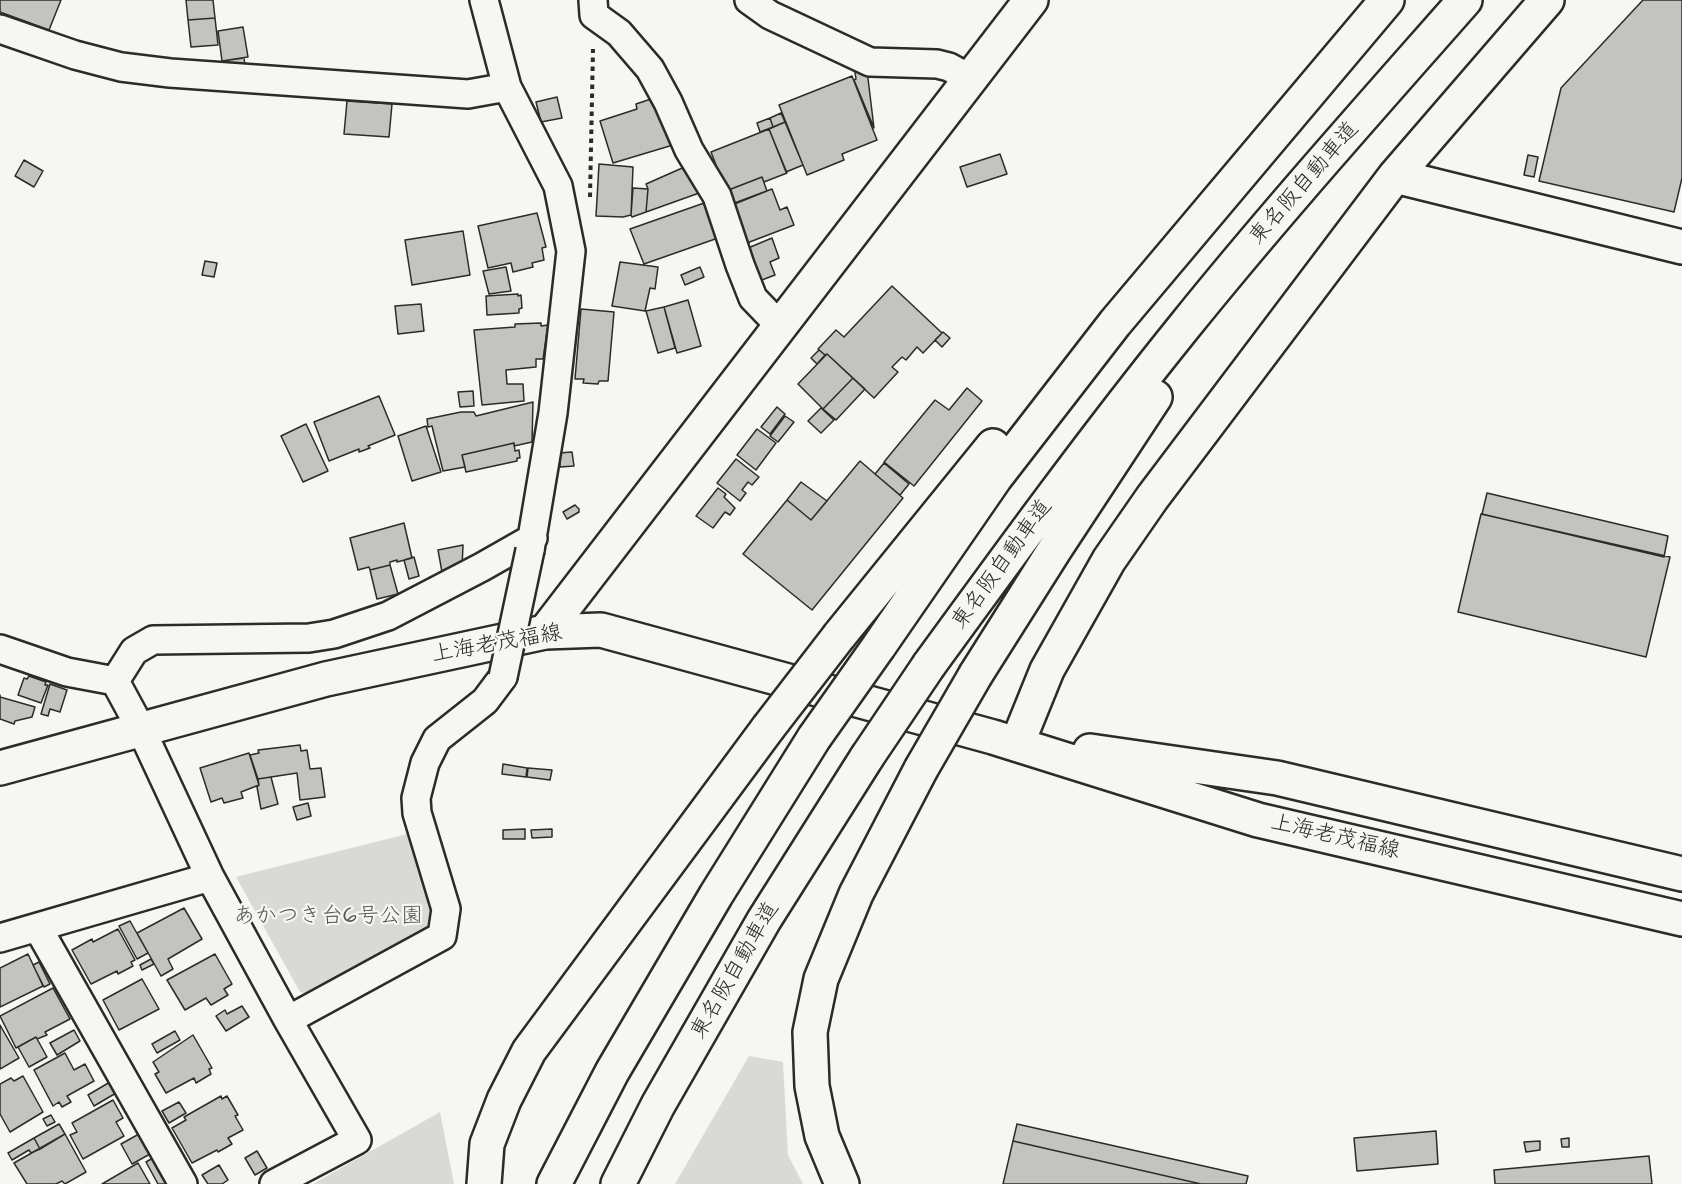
<!DOCTYPE html>
<html>
<head>
<meta charset="utf-8">
<style>
	body { margin:0 }
	canvas { display:block; background:#f6f6f2 }
</style>
</head>
<body>
<canvas width="1682" height="1184"></canvas>
<script>
const ctx = document.querySelector('canvas').getContext('2d');
ctx.lineJoin = 'round';
function paint(path, color) {
  ctx.fillStyle = color;
  ctx.fill(path, 'evenodd');
}
function strokePath(path, color, width, dash) {
  ctx.strokeStyle = color;
  ctx.lineWidth = width;
  ctx.lineCap = dash ? 'butt' : 'round';
  ctx.setLineDash(dash || []);
  ctx.stroke(path);
}
function label(font, color, halo, rows, align = 'center') {
  ctx.font = font + ' "Architects Daughter","Klee One",sans-serif';
  ctx.lineWidth = 4.5;
  ctx.setLineDash([]);
  ctx.textBaseline = 'middle';
  ctx.strokeStyle = halo;
  ctx.fillStyle = color;
  for (const [text, x, y, turn = 0] of rows) {
    ctx.save();
    ctx.translate(x, y);
    ctx.rotate((+turn || 0) * Math.PI / 180);
    ctx.textAlign = isNaN(turn) ? turn : align;
    if (halo) ctx.strokeText(text, 0, 0);
    ctx.fillText(text, 0, 0);
    ctx.restore();
  }
}
paint(new Path2D(`
	M411 833 435 911 429 929 312 995 300 992 236 877Z
	M749 1056 783 1062 788 1155 803 1184H675Z
	M440 1112 454 1184H313Z`), '#d9d9d5');
const building = new Path2D(`
	M0 0H61L49 30 0 12Z
	M186 0H213L215 18 188 20Z
	M1643 0H1682V178L1674 212 1539 181 1561 88Z
	M215 18 218 45 191 47 188 20Z
	M243 27 248 57 222 61 218 31Z
	M244 58 245 65 222 63V61Z
	M854 66 867 70 874 128 854 80 856 79Z
	M852 76 877 140 842 154 844 160 807 175 779 105Z
	M557 97 562 118 541 122 536 102Z
	M654 98 673 145 613 163 600 121 637 109 636 104Z
	M347 101 392 104 389 137 344 134Z
	M781 113 785 122 773 127 770 118Z
	M770 118 773 127 760 132 757 123Z
	M785 122 803 165 786 172 769 129Z
	M769 129 787 173 764 182 762 177 726 191 711 152Z
	M1000 154 1007 174 967 187 960 167Z
	M1528 155 1538 157 1534 177 1524 175Z
	M24 160 43 171 34 187 15 176Z
	M599 164 633 167 631 215 623 217 596 216Z
	M689 165 702 192 646 212 648 189 646 184Z
	M762 177 767 191 732 205 726 191Z
	M633 188 648 189 646 212 632 217 631 215Z
	M772 189 780 210 787 207 794 225 747 243 732 204Z
	M707 202 718 238 644 264 630 229Z
	M537 213 546 247 542 248 544 260 532 263 533 267 513 272 511 263 488 268 478 226Z
	M463 231 470 275 412 285 405 240Z
	M772 238 779 258 770 262 775 275 754 283 741 251Z
	M205 261 217 263 214 277 202 275Z
	M620 262 658 267 655 289 650 288 645 311 612 306Z
	M506 267 511 291 489 294 483 271Z
	M700 267 704 277 685 285 681 275Z
	M892 286 942 333 923 353 917 347 906 360 902 357 892 367 898 372 874 398 827 354 825 355 818 349 836 330 844 337Z
	M518 294V296L521 295 522 308 519 309V313L487 315 486 296Z
	M688 300 701 346 677 353 664 307Z
	M421 304 424 331 398 334 395 306Z
	M664 307 675 348 658 353 646 311Z
	M581 309 614 312 608 381H599L598 384 583 383 584 379H575Z
	M541 323V326L548 325 543 359H536V367L506 370 507 384H523L524 401 482 405 474 330 515 327V324Z
	M943 332 950 338 942 347 935 340Z
	M819 350 825 355 817 364 811 358Z
	M827 354 853 378 823 409 798 384Z
	M853 378 865 389 836 420 823 409Z
	M967 388 982 401 914 486 884 462 935 400 949 410Z
	M473 391 474 406 460 407 458 392Z
	M379 396 395 435 368 446 370 448 359 452V449L329 461 314 422Z
	M533 402 532 442 514 446V443L462 455 465 467 443 471 432 426 428 427 427 419 461 412H474L476 416Z
	M777 407 785 414 770 434 761 427Z
	M821 408 834 420 821 433 808 421Z
	M785 416 794 422 778 442 770 436Z
	M306 424 328 471 303 482 281 436Z
	M426 426 441 472 412 481 398 436Z
	M757 429 776 443 756 470 737 455Z
	M514 443 515 451 519 450 520 458H517V461L466 472 462 455Z
	M572 452 574 466 560 467 559 453Z
	M736 459 759 477 752 485 748 482 742 490 746 493 740 501 717 483Z
	M860 461 903 498 812 610 743 554 787 500 811 520Z
	M884 463 909 484 900 495 875 474Z
	M801 482 827 501 811 520 787 500Z
	M718 488 726 494 724 497 735 508 730 515 725 512 713 528 696 516Z
	M1487 493 1668 536 1664 557 1482 514Z
	M575 505 579 509V512L567 519 563 512Z
	M1481 514 1670 557 1646 657 1458 612Z
	M404 523 412 558 397 562V560L390 562V565L370 570 369 567 358 570 350 538Z
	M463 545 462 568 442 572 438 550Z
	M414 557 419 576 409 579 404 560Z
	M390 565 398 594 377 599 370 570Z
	M29 676 46 682 45 685H48L41 703 18 695 24 678 27 679Z
	M50 684 67 690 60 712 50 709 48 716 41 714Z
	M0 695V697L35 707 32 717 15 721 14 724 0 719Z
	M300 745 301 751 307 750 310 769 321 768 325 797 300 800 297 773 258 779 250 755 259 753 258 750Z
	M249 753 259 785 241 792 243 798 224 803 222 798 211 802 200 768Z
	M503 764 527 768 526 777 502 774Z
	M528 768 552 770 550 780 527 777Z
	M271 777 278 804 261 809 257 787 259 785 258 779Z
	M308 803 311 816 297 820 293 807Z
	M525 829V839H503V830Z
	M552 829V837L532 838 531 830Z
	M184 908 202 939 168 959 173 969 161 976 137 933Z
	M130 921 148 953 137 959 119 926Z
	M118 929 135 960 131 962 133 966 118 974 117 971 91 984 72 950 92 939 93 942Z
	M28 954 43 986 0 1007V968Z
	M215 954 232 984 224 989 228 995 211 1005 206 998 185 1010 167 980Z
	M151 959 154 964 142 970 140 965Z
	M39 962 50 984 44 987 33 965Z
	M142 979 159 1009 119 1030 103 1000Z
	M53 988 70 1019 45 1032 47 1035 37 1039 36 1037 16 1048 0 1016Z
	M242 1006 249 1017 226 1031 216 1016 225 1010 227 1014Z
	M0 1025 19 1058 0 1069Z
	M74 1030 80 1041 57 1055 50 1043Z
	M175 1031 180 1040 157 1053 152 1044Z
	M193 1035 212 1068 209 1069 211 1074 196 1083 194 1078 166 1093 155 1074 159 1072 153 1062Z
	M36 1037 47 1057 29 1067 18 1047Z
	M65 1053 74 1070 85 1064 94 1081 67 1096 71 1102 62 1107 59 1102 53 1106 34 1070Z
	M23 1076 43 1112 10 1132 0 1114V1084L11 1078 14 1081Z
	M110 1082 116 1093 94 1106 88 1095Z
	M221 1096 222 1099 227 1096 238 1115 235 1116 243 1130 228 1138 232 1144 218 1152 217 1150 192 1163 172 1128 186 1120 184 1117Z
	M113 1100 123 1118 116 1122 124 1136 83 1159 70 1135 77 1132 72 1123Z
	M179 1102 186 1113 169 1123 162 1111Z
	M51 1115 55 1122 47 1126 43 1119Z
	M59 1124 65 1134 40 1149 34 1138Z
	M1017 1124 1248 1176 1246 1184H1201L1013 1141Z
	M1436 1131 1438 1164 1357 1171 1354 1138Z
	M65 1134 86 1172 65 1184 62 1181 56 1184H27L14 1163Z
	M139 1134 150 1154 132 1164 121 1144Z
	M34 1138 40 1149 31 1153 29 1150 12 1160 8 1153Z
	M1569 1138V1147H1562L1561 1139Z
	M1013 1141 1201 1184H1003Z
	M1540 1141V1150L1526 1152 1524 1142Z
	M257 1151 267 1168 255 1175 245 1158Z
	M1649 1156 1652 1184H1495L1494 1170Z
	M153 1158 167 1184H158L146 1162Z
	M138 1163 150 1184H102Z
	M219 1165 228 1180 222 1184H208L202 1175Z`);
paint(building, '#c3c3c0');
strokePath(building, '#2b2b2b', 1.5);
const minor = new Path2D(`
	M484 0 507 87 558 186 571 251 553 413 530 550
	M593 0 594 15 619 33 650 69 668 102 689 150 717 196 740 265 753 298 779 325
	M749 0 770 15 870 62 937 64 949 67 969 78
	M0 29 75 55 121 67 170 73 468 94 507 87
	M0 649 67 672 115 681 141 729 210 877 288 1020 357 1140 274 1184
	M115 681 134 651 153 640 309 638 334 634 388 616 482 567 533 538
	M38 928 183 1184
	M0 938 210 877
	M288 1020 442 936 446 909 417 813 416 798 425 763 437 739 485 701 503 677`);
const tertiary = new Path2D(`
	M1395 176 1682 247
	M545 632 1031 0
	M1017 744 1047 670 1109 560 1152 498 1395 176 1547 0`);
const primary = new Path2D(`
	M1090 751 1277 778 1682 874
	M0 768 326 679 545 632 601 630 993 737 1258 820 1682 919`);
const motorway = new Path2D(`
	M839 636 993 446
	M879 646 995 478 1115 323 1387 0
	M929 665C1012 551 1095 437 1183 328 1274 215 1370 108 1465 0
	M976 674 1055 549 1155 397
	M484 1184 487 1144 504 1100 529 1051 768 728
	M554 1184 612 1072 716 895 814 738
	M618 1184 658 1105 764 920 867 757
	M842 1184 822 1136 812 1086 810 1032 821 979 856 894 921 769`);
strokePath(minor, '#2b2b2b', 32);
strokePath(tertiary, '#2b2b2b', 38);
strokePath(primary, '#2b2b2b', 38);
strokePath(motorway, '#2b2b2b', 38);
strokePath(new Path2D(`
	M590 197 593 49`), '#2b2b2b', 4, [4.5, 4.5]);
strokePath(minor, '#f6f6f2', 27);
strokePath(tertiary, '#f6f6f2', 33);
strokePath(primary, '#f6f6f2', 33);
strokePath(motorway, '#f6f6f2', 33);
const minorBridge = new Path2D(`
	M503 677 530 550`);
const motorwayBridge = new Path2D(`
	M768 728 839 636
	M814 738 879 646
	M867 757 929 665
	M921 769 976 674`);
strokePath(minorBridge, '#2b2b2b', 32, []);
strokePath(motorwayBridge, '#2b2b2b', 38, []);
strokePath(minorBridge, '#f6f6f2', 27);
strokePath(motorwayBridge, '#f6f6f2', 33);
label('22px', '#2b2b2b', '#f6f6f2', [
	["東名阪自動車道",1305,184,-49],
	["東名阪自動車道",1003,565,-54],
	["上海老茂福線",497,645,-10],
	["上海老茂福線",1335,838,13],
	["東名阪自動車道",736,971,-60]
]);
label('22px', '#565656', '#f6f6f2', [
	["あかつき台6号公園",328,917]
]);
</script>
</body>
</html>
